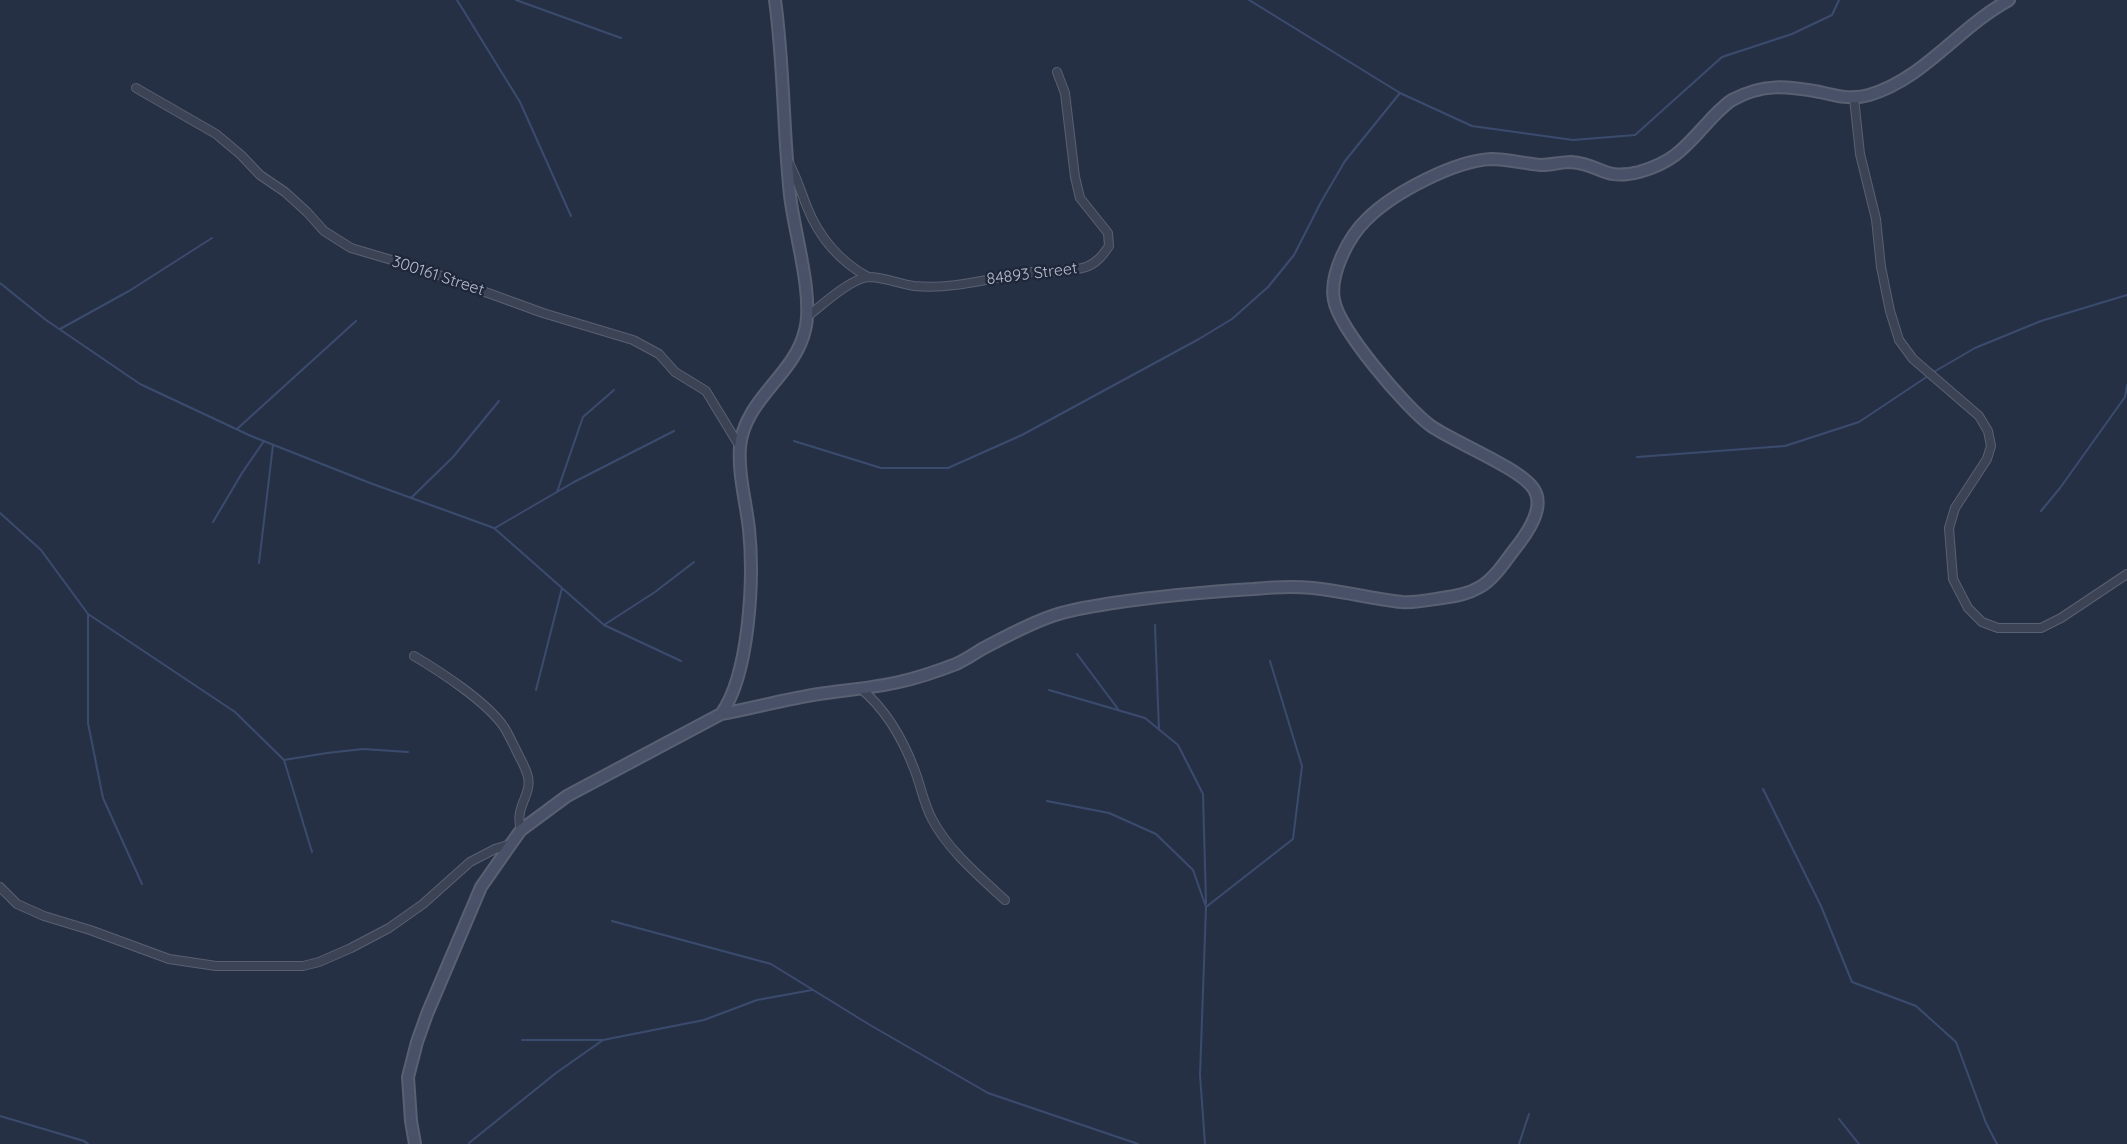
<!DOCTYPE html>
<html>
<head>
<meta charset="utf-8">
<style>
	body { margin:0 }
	canvas { display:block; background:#263045 }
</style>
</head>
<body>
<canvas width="2127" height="1144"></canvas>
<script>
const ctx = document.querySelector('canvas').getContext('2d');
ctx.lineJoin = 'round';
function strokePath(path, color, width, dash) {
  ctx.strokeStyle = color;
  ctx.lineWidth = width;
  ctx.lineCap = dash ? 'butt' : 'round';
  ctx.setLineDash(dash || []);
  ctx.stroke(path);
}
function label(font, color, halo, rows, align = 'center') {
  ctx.font = font + ' Quicksand,sans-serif';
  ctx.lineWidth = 5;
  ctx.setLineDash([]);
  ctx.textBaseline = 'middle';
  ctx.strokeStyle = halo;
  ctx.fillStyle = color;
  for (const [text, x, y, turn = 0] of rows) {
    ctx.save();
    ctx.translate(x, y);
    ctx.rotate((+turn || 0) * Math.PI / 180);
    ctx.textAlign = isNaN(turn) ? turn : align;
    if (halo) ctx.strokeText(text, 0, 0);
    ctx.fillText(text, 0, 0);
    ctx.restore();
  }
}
strokePath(new Path2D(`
	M457 0 520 102 571 216
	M516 0 621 38
	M1249 0 1400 93 1472 126 1573 140 1635 135 1722 57 1792 34 1832 15 1839 0
	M0 283 46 320 140 384 251 436 370 483 494 528 604 625 681 661
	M60 329 129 291 212 238
	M1932 373 1975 348 2041 321 2127 295
	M237 429 356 321
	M794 441 881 468H948L1022 435 1199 339 1232 319 1268 287 1294 255 1321 202 1345 161 1400 93
	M1637 457 1785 446 1859 422 1928 376
	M557 492 583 417 614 390
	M411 498 453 457 499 401
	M2041 511 2060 488 2125 397 2127 385
	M0 513 41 550 88 614 235 712 284 760 312 852
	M213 522 242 473 264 441
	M495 528 574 482 674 431
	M259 563 273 445
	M88 614V723L103 798 142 884
	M604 625 655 592 694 562
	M1155 625 1159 730
	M1077 654 1118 709
	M536 690 562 588
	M1049 690 1145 718 1178 745 1203 794 1206 903
	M284 760 327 753 363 749 408 752
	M1763 789 1821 906 1852 982 1916 1006 1956 1042 1986 1123 1997 1144
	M1047 801 1109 813 1156 834 1193 870 1206 907 1200 1075 1205 1144
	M1206 907 1293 839 1302 766 1270 661
	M612 921 771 964 870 1025 988 1093 1138 1144
	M522 1040H603
	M0 1116 84 1141 88 1144
	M1839 1119 1859 1144
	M469 1143 556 1073 603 1040 704 1020 757 1000 812 990
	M1519 1144 1529 1114`), '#3b4b6e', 2);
const street = new Path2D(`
	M136 88 216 134 241 155 260 175 285 192 307 212 324 231 351 248 422 269 543 313 633 340 659 354 675 372 706 391 740 447
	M1854 98 1860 154 1876 219 1881 267 1890 311 1899 340 1913 359 1979 416 1988 431 1991 446 1987 459 1955 508 1949 528 1953 579 1968 608 1982 622 1998 628H2041L2061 618 2127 574
	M789 163C797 178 801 192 807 207 819 237 839 261 868 277
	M808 316C822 305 851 278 869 277 884 277 899 284 914 286 954 290 993 277 1032 272 1050 270 1069 273 1086 267 1097 263 1103 255 1109 246L1108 233 1080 198 1075 177 1065 93 1057 72
	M414 656C441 672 487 702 504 727 509 735 513 744 517 752 521 760 526 768 528 777 532 796 514 806 521 830
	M860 688C887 710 903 739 915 771 921 787 924 804 932 819 948 850 979 876 1005 900
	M0 887 17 904 44 916 90 930 169 959 216 966H303L319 962 351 948 389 928 423 904 470 862 495 849 511 844`);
const secondary = new Path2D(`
	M721 714C754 708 786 699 819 694 846 690 873 688 899 682 917 678 938 671 956 664 965 660 974 654 982 649 1005 637 1030 623 1055 615 1073 609 1094 606 1113 603 1160 596 1206 592 1253 589 1273 587 1293 586 1313 588 1343 591 1372 599 1402 602 1415 603 1429 600 1442 598 1456 596 1468 594 1480 587 1494 579 1504 563 1514 550 1526 535 1547 507 1533 488 1519 468 1454 442 1431 426 1406 408 1339 329 1334 300 1329 274 1349 236 1367 219 1393 193 1454 161 1491 159 1508 159 1525 164 1541 165 1551 165 1561 162 1571 162 1601 164 1603 181 1639 172 1675 162 1686 146 1710 120 1717 113 1724 105 1732 100 1763 83 1787 86 1820 92 1836 96 1852 100 1869 95 1924 79 1959 27 2009 0
	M415 1144 411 1121 408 1077 417 1042 427 1014 481 887 511 844 521 830 567 796 721 714C750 674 754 577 749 529 746 502 738 474 740 447 744 399 795 375 805 330 814 296 794 232 790 195 783 130 784 64 775 0`);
strokePath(street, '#596072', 10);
strokePath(secondary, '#596072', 14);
strokePath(street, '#3b4354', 8);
strokePath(secondary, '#495168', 10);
label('16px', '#b9bece', '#1f273a', [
	["84893 Street",1032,274,-7],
	["300161 Street",438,276,18]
]);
</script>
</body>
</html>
